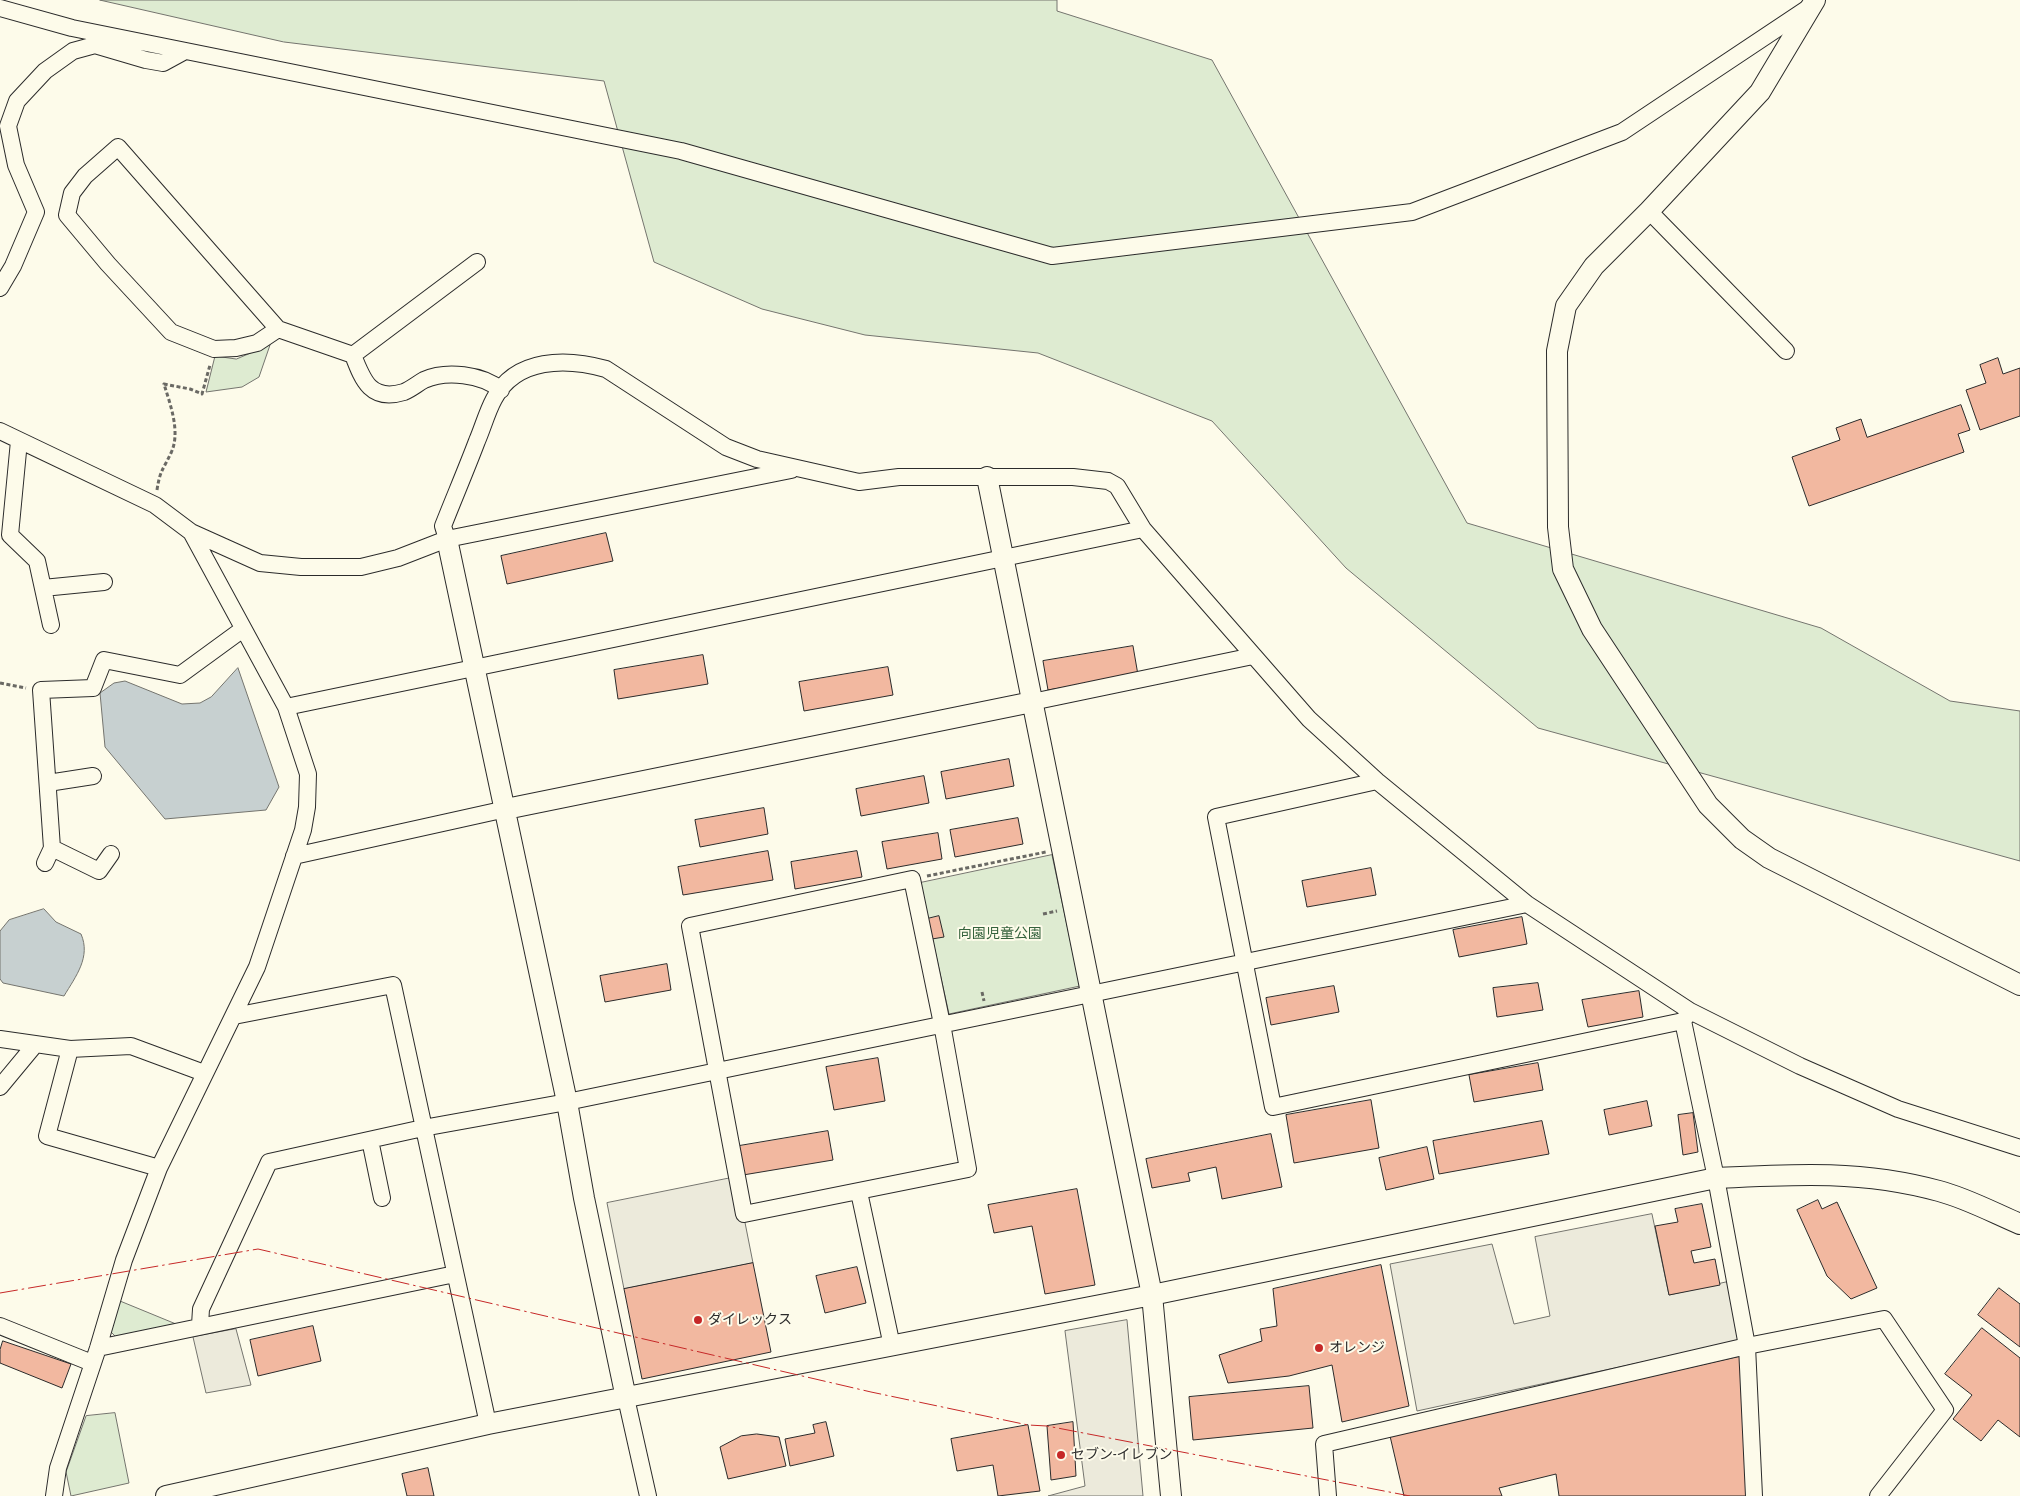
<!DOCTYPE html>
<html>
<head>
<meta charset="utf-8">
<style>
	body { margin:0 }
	canvas { display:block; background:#fdfbea }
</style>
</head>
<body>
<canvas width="2020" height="1496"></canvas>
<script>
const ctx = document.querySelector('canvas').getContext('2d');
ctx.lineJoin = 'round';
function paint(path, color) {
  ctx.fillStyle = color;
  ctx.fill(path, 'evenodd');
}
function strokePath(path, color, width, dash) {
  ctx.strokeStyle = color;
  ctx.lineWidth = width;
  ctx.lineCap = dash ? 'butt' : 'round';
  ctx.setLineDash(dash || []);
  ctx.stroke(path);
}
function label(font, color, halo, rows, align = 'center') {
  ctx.font = font + ' "Roboto Condensed","Noto Sans JP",sans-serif';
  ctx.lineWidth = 4;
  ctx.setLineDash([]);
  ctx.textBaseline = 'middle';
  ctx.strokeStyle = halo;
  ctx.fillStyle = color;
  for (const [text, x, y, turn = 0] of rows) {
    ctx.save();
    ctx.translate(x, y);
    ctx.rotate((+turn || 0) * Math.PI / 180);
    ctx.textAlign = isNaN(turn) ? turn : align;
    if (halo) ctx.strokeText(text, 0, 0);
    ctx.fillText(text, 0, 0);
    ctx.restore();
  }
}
const green = new Path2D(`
	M100 0H1057V11L1212 60 1467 523 1821 628 1950 701 2020 711V861L1538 728 1346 568 1212 421 1038 353 865 335 762 309 654 262 604 81 284 42Z
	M270 345 259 377 242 387 206 392 215 356 236 359Z
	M1052 855 1080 986 949 1014 920 883Z
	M120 1301 176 1324 116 1337 109 1330Z
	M115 1413 129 1483 71 1496 66 1472 86 1416Z`);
paint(green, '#deebd1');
strokePath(green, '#74746e', 1);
const parking = new Path2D(`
	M736 1177 753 1263 624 1289 607 1203Z
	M1652 1214 1669 1295 1730 1281 1739 1341 1417 1411 1390 1264 1492 1244 1514 1324 1550 1316 1535 1237Z
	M1127 1320 1143 1496H1048L1085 1486 1065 1331Z
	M236 1329 251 1385 206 1393 193 1337Z`);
paint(parking, '#eceadb');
strokePath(parking, '#74746e', 1);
const water = new Path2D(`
	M238 668 279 787 266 810 165 819 105 747 100 693 114 683 125 681 182 704 200 703 211 697Z
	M44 909 56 922 81 934C91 957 76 976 64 996L3 983 0 979V931L9 920Z`);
paint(water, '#c7d0d0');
strokePath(water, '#74746e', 1);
const building = new Path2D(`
	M1998 358 2003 374 2020 368V416L1980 430 1966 390 1986 383 1980 365Z
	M1961 405 1970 430 1958 434 1964 452 1809 506 1792 457 1840 440 1836 428 1861 419 1867 437Z
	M606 533 613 561 507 584 501 556Z
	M1133 646 1138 675 1048 690 1043 661Z
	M703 655 708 684 618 699 614 670Z
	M888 667 893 695 804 711 799 682Z
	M1009 759 1014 786 946 799 941 772Z
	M924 776 929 803 861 816 856 789Z
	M764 808 768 834 700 847 695 820Z
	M1018 818 1023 844 955 857 950 830Z
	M938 833 942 859 887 869 882 842Z
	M768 851 773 880 683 895 678 867Z
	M857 851 862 877 795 889 791 862Z
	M1371 868 1376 895 1307 907 1302 881Z
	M939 916 944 937 932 939 927 919Z
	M1522 917 1527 944 1459 957 1453 930Z
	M667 964 671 990 605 1002 600 976Z
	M1538 983 1543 1010 1497 1017 1493 988Z
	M1334 986 1339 1012 1271 1025 1266 998Z
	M1639 991 1643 1017 1588 1027 1582 1000Z
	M878 1058 885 1101 834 1110 826 1067Z
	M1538 1063 1543 1090 1474 1102 1469 1075Z
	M1371 1100 1379 1148 1294 1163 1286 1115Z
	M1647 1101 1652 1126 1609 1135 1604 1110Z
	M1693 1113 1698 1152 1683 1155 1678 1115Z
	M1542 1121 1549 1154 1439 1174 1433 1141Z
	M828 1131 833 1160 743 1175 739 1146Z
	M1271 1134 1282 1187 1222 1199 1216 1167 1188 1173 1190 1181 1152 1188 1146 1159Z
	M1427 1147 1434 1179 1386 1190 1379 1158Z
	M1077 1189 1095 1285 1045 1294 1032 1226 994 1233 988 1205Z
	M1818 1200 1822 1209 1837 1202 1877 1288 1851 1299 1827 1276 1797 1210Z
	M1702 1204 1711 1247 1691 1251 1694 1263 1715 1259 1720 1285 1669 1295 1655 1226 1678 1222 1675 1209Z
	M753 1263 771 1352 642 1379 624 1289Z
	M1381 1265 1409 1406 1342 1422 1332 1365 1289 1376 1228 1383 1219 1355 1262 1341 1260 1329 1277 1326 1273 1289Z
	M857 1267 866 1303 825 1313 816 1276Z
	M1999 1288 2020 1304V1347L1978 1315Z
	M313 1326 321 1361 258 1376 250 1340Z
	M1982 1328 2020 1358V1437L1998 1420 1981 1441 1953 1419 1972 1395 1945 1374Z
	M3 1341 71 1364 62 1388 0 1363V1350Z
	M1742 1356 1749 1496H1559L1556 1474 1499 1488 1502 1496H1404L1390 1436Z
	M1309 1386 1313 1428 1193 1440 1189 1397Z
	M826 1422 834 1456 790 1466 785 1439 815 1433 813 1425Z
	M1073 1422 1076 1476 1051 1480 1047 1426Z
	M1028 1425 1040 1491 998 1496 993 1465 957 1471 951 1439Z
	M757 1434 779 1437 786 1466 728 1479 720 1447 741 1436Z
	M428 1468 434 1496H407L402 1474Z`);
paint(building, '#f2b8a0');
strokePath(building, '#2b2b2b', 1);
const minor = new Path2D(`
	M0 8 72 28 681 151 1052 256 1412 212 1622 132 1811 6
	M1649 211 1786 351
	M0 288 13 266 36 212 16 165 8 126 17 101 45 71 73 51 95 45 146 60 163 63 185 51
	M278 329 118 147 85 176 72 193 67 215 108 264 171 332 214 349 236 348 257 343 278 329 353 355C363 381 371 402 404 392 411 389 417 384 424 380 446 370 482 374 501 390
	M353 355 477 262
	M0 431 155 505 191 532 260 563 301 567H361L398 558 447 539 791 470
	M19 441 10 535 37 561 51 625
	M447 539 443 526C454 498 466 470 477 441 483 427 487 412 494 399 516 357 567 358 606 369L726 447 757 459 859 482 899 477H1073L1108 481 1117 486 1143 529 1309 719 1377 781 1527 904 1690 1011 1800 1066 1898 1109 2020 1148
	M43 588 104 582
	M1032 702 1253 656
	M286 707 1143 529
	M1377 781 1216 817 1273 1107 1683 1021 1690 1011
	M48 783 93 776
	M111 854 99 871 52 848 41 690 93 688 104 660 180 675 243 629
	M294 856 506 809
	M45 863 52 848
	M912 879 942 1024 968 1169 744 1214 690 926Z
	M234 1016 393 985 488 1424
	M1683 1021 1716 1178 1747 1346 1754 1496
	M0 1039 70 1049 131 1046 204 1073
	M70 1049 47 1136 159 1168
	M0 1087 34 1046
	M370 1140 382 1198
	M859 1192 892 1346
	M200 1325 201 1309 269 1162 423 1128 567 1102 1527 904
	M0 1326 92 1363
	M98 1348 455 1274
	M626 1398 648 1496
	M54 1496 58 1468 98 1348 124 1260 159 1168 257 967 303 830 307 807 308 774 286 707 191 532
	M1328 1496 1324 1444 1747 1346 1884 1319 1945 1410 1878 1496`);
const tertiary = new Path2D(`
	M1815 0 1760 92 1649 211 1594 266 1566 306 1557 351 1558 527 1563 569 1592 629 1708 805 1742 839 1769 858 2020 985
	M987 477 1152 1295 1171 1496
	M447 539 567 1102 584 1198 626 1398
	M506 809 1032 702
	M166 1496 488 1424 1152 1295 1716 1178C1794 1174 1863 1170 1939 1191 1966 1198 1994 1213 2020 1224`);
strokePath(minor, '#2b2b2b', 18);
strokePath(tertiary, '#2b2b2b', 22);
strokePath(new Path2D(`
	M157 490C160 470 163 470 171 453 181 432 170 404 164 384L190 389 202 394 210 365
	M0 683 26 688
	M927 876 1046 852
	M1043 914 1057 911
	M982 992 984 1001`), '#6a6964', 3, [4, 2.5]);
strokePath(minor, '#fdfbea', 16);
strokePath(tertiary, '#fdfbea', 20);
strokePath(new Path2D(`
	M0 1293 258 1249 871 1392 1028 1425 1047 1426 1410 1496`), '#c62828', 1, [18, 4, 2.5, 4]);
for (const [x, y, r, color] of [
	[698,1320,5,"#c62828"],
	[1319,1348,5,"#c62828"],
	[1061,1455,5,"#c62828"]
]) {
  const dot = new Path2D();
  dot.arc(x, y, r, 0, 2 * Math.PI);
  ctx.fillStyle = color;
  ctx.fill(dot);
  strokePath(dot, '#fdfbea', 2);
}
label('14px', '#34623c', '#fdfbea', [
	["向園児童公園",1000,934]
]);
label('14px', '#2b2b2b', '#fdfbea', [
	["ダイレックス",708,1320],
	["オレンジ",1329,1348],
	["セブン-イレブン",1071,1455]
], 'left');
</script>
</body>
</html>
